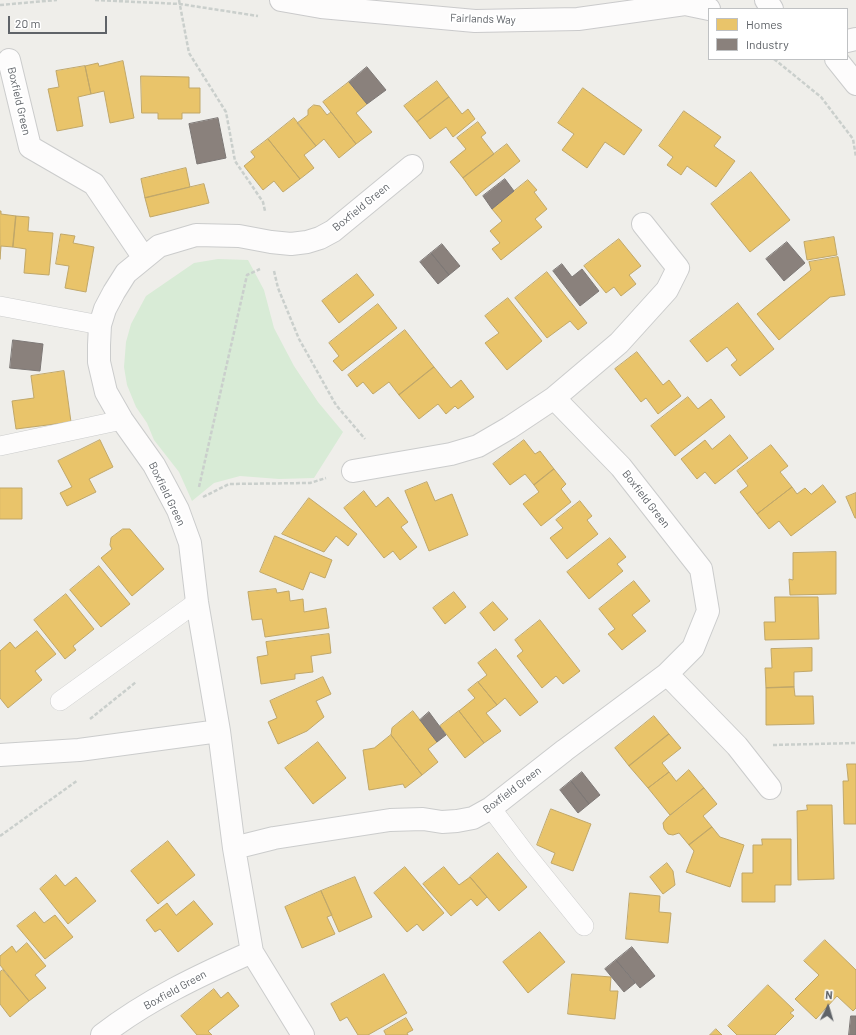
<!DOCTYPE html>
<html>
<head>
<meta charset="utf-8">
<style>
	body { margin:0 }
	#map { position:relative; width:856px; height:1035px; overflow:hidden; background:#efeeea; font-family:Barlow,sans-serif }
	canvas { display:block }
	.legend { position:absolute; left:708px; top:8px; width:140px; height:52px; box-sizing:border-box; background:#fff; border:1px solid #bfc1c3; margin:0; padding:5px 7px; list-style:none; font-size:12px; color:#5f6368 }
	.legend li { display:flex; align-items:center; gap:8px; height:20px }
	.legend b { width:20px; border:1px solid #bfc1c3 }
	.north { position:absolute; left:808px; top:987px; width:40px; height:40px; -webkit-text-stroke:3px #fff; paint-order:stroke; rotate:5deg; font-size:11px; font-weight:700; line-height:16px; text-align:center; color:#5f6368 }
	.north::after { content:''; display:block; margin:auto; width:14px; height:18px; background:#5f6368; clip-path:polygon(50% 0,100% 100%,50% 72%,0 100%) }
	.scale { position:absolute; left:8px; top:16px; width:99px; height:18px; box-sizing:border-box; border:2px solid #5f6368; border-top:0; padding-left:5px; font-size:12px; line-height:14px; white-space:nowrap; color:#5f6368; -webkit-text-stroke:3px #fff; paint-order:stroke }
</style>
</head>
<body>
<div id="map">
<canvas width="856" height="1035"></canvas>
<ul class="legend">
<li><b style="height:11px;background:#e9c46a"></b>Homes</li>
<li><b style="height:11px;background:#8a817c"></b>Industry</li>
</ul>
<div class="north">N</div>
<div class="scale">20 m</div>
</div>
<script>
const ctx = document.querySelector('canvas').getContext('2d');
ctx.lineJoin = 'round';
function paint(path, color) {
  ctx.fillStyle = color;
  ctx.fill(path, 'evenodd');
}
function strokePath(path, color, width, dash) {
  ctx.strokeStyle = color;
  ctx.lineWidth = width;
  ctx.lineCap = dash ? 'butt' : 'round';
  ctx.setLineDash(dash || []);
  ctx.stroke(path);
}
function label(font, color, halo, rows, align = 'center') {
  ctx.font = font + ' Barlow,sans-serif';
  ctx.lineWidth = 4;
  ctx.setLineDash([]);
  ctx.textBaseline = 'middle';
  ctx.strokeStyle = halo;
  ctx.fillStyle = color;
  for (const [text, x, y, turn = 0] of rows) {
    ctx.save();
    ctx.translate(x, y);
    ctx.rotate((+turn || 0) * Math.PI / 180);
    ctx.textAlign = isNaN(turn) ? turn : align;
    if (halo) ctx.strokeText(text, 0, 0);
    ctx.fillText(text, 0, 0);
    ctx.restore();
  }
}
paint(new Path2D(`
	M218 259 248 260 264 290 274 328 294 366 318 402 343 432 314 478 279 479 240 476 214 483 192 501 179 472 154 440 147 423 136 407 127 385 124 367 126 342 131 324 146 296 194 263Z`), '#d8ebd6');
const homes = new Path2D(`
	M123 61 134 118 110 123 104 91 91 94 85 66 98 63 99 66Z
	M85 66 91 94 78 97 83 126 57 131 48 89 59 87 56 71Z
	M141 76 189 77V88H200V113H182V119H158V113H142Z
	M437 81 449 97 417 122 404 106Z
	M349 82 367 104 356 113 372 132 356 144 323 102Z
	M583 88 642 130 624 155 605 142 587 168 562 150 574 134 558 123Z
	M449 97 462 114 468 109 475 119 453 137 446 127 430 139 417 122Z
	M314 105 320 106 327 115 331 112 356 144 339 158 324 139 316 146 297 123 308 115V110Z
	M684 111 721 137 714 146 735 161 716 187 687 166 681 175 667 165 673 157 659 146Z
	M294 118 316 146 304 155 314 168 300 179 268 139Z
	M478 122 486 133 481 137 494 154 463 178 450 162 466 149 457 138Z
	M268 139 300 179 283 192 274 181 263 190 244 166 255 157 251 152Z
	M507 144 520 161 476 196 463 178Z
	M186 168 190 187 145 198 141 179Z
	M751 172 790 220 750 252 711 204Z
	M528 180 537 190 534 192 547 209 535 219 542 227 501 260 492 249 500 243 490 231 502 221 492 209Z
	M204 184 209 203 150 217 145 198Z
	M0 211H1V214L16 216 13 247 1 246 0 259Z
	M16 216 29 217 28 231 53 233 49 275 24 273 26 249 13 247Z
	M61 234 75 236 73 243 94 247 86 292 65 288 69 266 56 264Z
	M834 237 837 255 807 260 804 242Z
	M619 239 641 266 629 275 636 284 621 296 614 287 606 293 584 266Z
	M838 257 845 295 830 297 779 340 757 314 811 270 809 262Z
	M547 272 587 323 578 330 570 321 547 338 515 298Z
	M357 274 374 295 339 323 322 301Z
	M508 298 542 341 507 370 485 343 499 333 485 316Z
	M738 303 774 349 740 376 731 365 737 360 727 347 707 362 690 341Z
	M378 304 397 328 342 371 333 361 339 356 329 343Z
	M405 330 434 367 399 395 389 382 373 394 363 382 357 387 348 375Z
	M637 352 663 385 669 380 681 396 658 414 646 398 641 402 615 369Z
	M434 367 451 388 461 380 474 397 458 409 455 406 446 414 438 404 419 419 399 395Z
	M64 371 71 422 16 429 12 401 34 398 31 376Z
	M688 397 698 409 711 399 725 417 675 456 651 426Z
	M730 435 748 458 715 484 705 472 697 479 681 459 705 440 712 449Z
	M100 440 113 467 89 479 96 492 67 506 60 493 72 487 58 461Z
	M524 440 535 454 540 451 554 469 534 485 525 474 510 485 493 464Z
	M771 445 788 466 780 472 792 487 757 514 740 492 748 486 737 471Z
	M554 469 566 484 561 489 571 502 541 526 523 504 539 492 534 485Z
	M427 482 435 501 452 494 468 535 429 551 405 491Z
	M823 485 836 502 791 536 779 521 769 529 757 514 792 487 797 494 805 488 811 494Z
	M0 488H22V519H0Z
	M364 491 376 507 388 497 408 522 401 527 417 547 400 560 393 551 384 558 344 508Z
	M856 493V518H855L846 497Z
	M309 498 357 534 348 546 336 536 324 552 282 534Z
	M580 501 592 516 587 520 598 534 567 559 550 538 563 528 556 520Z
	M123 529H130L164 569 132 596 101 558 112 549 110 545 111 538Z
	M275 536 332 560 325 578 310 572 303 590 260 572Z
	M610 538 626 557 617 564 623 571 589 599 567 572Z
	M836 552V594L790 595 789 579 793 580V553Z
	M99 566 130 604 101 627 70 590Z
	M634 581 650 601 632 615 646 631 622 650 608 634 615 629 599 609Z
	M276 589 277 593 289 591 290 601 303 599 304 612 326 608 329 628 265 637 262 619 252 620 248 592Z
	M454 592 466 607 445 624 433 608Z
	M66 594 94 629 73 646 76 650 65 659 34 620Z
	M775 597H818L819 639 765 640 764 622H775Z
	M493 602 508 619 494 631 480 613Z
	M540 620 580 671 563 684 556 676 542 688 517 656 523 651 515 640Z
	M37 631 56 654 35 671 42 680 8 708 0 698V651L10 642 15 648Z
	M329 634 331 653 311 656 313 672 295 674V679L261 684 257 657 268 655 266 642Z
	M812 648V671L794 672V687L766 688 765 668H772L771 649Z
	M496 649 538 702 520 716 505 698 497 705 478 682 487 675 478 663Z
	M323 677 331 694 316 701 324 717 307 731 278 744 268 722 277 718 270 701Z
	M478 682 497 705 486 713 501 731 484 743 459 711 475 698 468 690Z
	M794 687 795 696H813L814 724 766 725V688Z
	M413 711 437 742 428 749 438 762 422 775 391 735 392 728Z
	M459 711 484 743 465 758 440 726Z
	M654 716 669 734 629 766 615 748Z
	M669 734 681 748 662 763 669 772 648 788 629 766Z
	M391 735 422 775 405 788 403 784 369 790 363 750 374 748Z
	M318 742 346 778 313 804 285 768Z
	M847 764H856V824H844L843 781H848Z
	M689 770 704 788 670 815 648 788 669 772 676 781Z
	M704 788 717 804 703 816 712 827 689 845 679 833 673 835 668 834 664 829 663 823 667 818Z
	M807 805H832L834 879 798 880 797 811 807 810Z
	M551 809 591 824 573 871 551 863 555 853 537 845Z
	M712 827 720 837 744 845 730 887 686 872 694 851 689 845Z
	M762 839H791V885H775V902H742V873H753V845H762Z
	M168 841 195 875 158 904 131 871Z
	M498 853 527 887 499 911 470 877Z
	M667 863 673 871 675 885 663 894 650 877Z
	M405 867 444 913 423 931 417 924 407 932 374 893Z
	M444 867 459 885 470 877 487 897 477 906 471 899 451 916 423 884Z
	M56 875 65 886 76 877 96 901 68 924 40 889Z
	M355 877 372 917 339 932 321 891Z
	M321 891 332 915 327 917 335 934 302 948 285 907Z
	M630 893 660 896 659 912 671 913 668 943 626 939Z
	M194 901 213 924 178 952 160 929 155 932 146 920 167 903 176 915Z
	M35 912 44 923 55 915 73 937 45 959 17 926Z
	M540 932 565 962 528 993 503 962Z
	M825 940 856 970V1008L853 1011 837 996 816 1019 795 999 819 975 804 961Z
	M27 943 46 966 35 975 46 988 29 1001 0 965V956L12 946 16 952Z
	M3 970 29 1001 10 1017 0 1004V972Z
	M384 974 407 1013 368 1035H358L347 1017 340 1021 331 1004Z
	M572 974 611 977 610 991H618L615 1019 568 1014Z
	M768 985 794 1010 790 1013 794 1016 775 1035H737L728 1026Z
	M214 989 221 998 228 992 239 1006 208 1031 212 1035H197L181 1016Z
	M406 1018 413 1030 407 1033 408 1035H386L384 1031Z
	M716 1029 722 1035H710Z`);
paint(homes, '#e9c46a');
strokePath(homes, '#c0a769', 1);
const industry = new Path2D(`
	M367 67 386 90 367 104 349 82Z
	M218 118 226 158 197 164 189 124Z
	M505 179 514 191 492 209 483 196Z
	M787 242 805 263 784 281 766 259Z
	M442 244 460 266 449 275 431 253Z
	M431 253 449 275 438 284 420 262Z
	M562 264 572 277 582 269 599 291 580 306 553 271Z
	M13 340 43 344 40 371 10 368Z
	M429 712 446 735 437 742 420 720Z
	M582 772 600 795 589 804 571 781Z
	M571 781 589 804 578 813 560 790Z
	M632 947 655 976 640 988 616 960Z
	M616 960 635 983 624 992 605 969Z
	M851 1016H856V1035H849Z`);
paint(industry, '#8a817c');
strokePath(industry, '#7d7876', 1);
const service = new Path2D(`
	M0 306 100 325
	M0 446 122 420
	M60 701 197 602
	M491 808 525 853 584 926`);
const minor = new Path2D(`
	M9 60 30 147 94 184 144 258
	M353 471 451 454 478 446 509 428 554 398 619 343 667 290 678 268 643 224
	M667 674 737 746 770 788
	M0 755 79 750 219 731
	M234 848 274 838 390 820 423 819 442 822 457 821 473 818 491 808 565 750 667 674 693 648 708 611 701 569 621 467 554 398
	M102 1035C147 1000 200 975 252 952
	M303 1035 252 952 234 848 219 731 197 602 190 543 178 510 154 465 122 420 106 392 99 362V345L100 325 105 309 114 292 126 273 159 246 196 235 239 236 271 242 291 244 307 242 320 238 333 231 412 166`);
const tertiary = new Path2D(`
	M836 59 856 84`);
const secondary = new Path2D(`
	M281 0 321 7 475 21 578 19 685 4 709 9
	M766 0 772 9
	M847 41 856 39`);
strokePath(service, '#cbcccc', 20);
strokePath(minor, '#cbcccc', 24);
strokePath(tertiary, '#cbcccc', 24);
strokePath(secondary, '#cacacb', 24);
strokePath(new Path2D(`
	M95 0 180 4 258 16
	M179 0 189 53 226 112 235 161 263 202 265 211
	M0 5 57 0
	M774 59 821 97 853 139 856 157
	M274 271 278 288 299 339 336 405 365 439
	M199 487 247 275 260 269
	M203 497 229 484 310 483 326 478
	M90 719 136 682
	M773 745 856 743
	M0 836 78 780`), '#cacfcc', 2.5, [4, 2]);
strokePath(service, '#fdfcfc', 19);
strokePath(minor, '#fdfcfc', 22);
strokePath(tertiary, '#fdfcfc', 22);
strokePath(secondary, '#fdfcfc', 22);
label('11px', '#5f6368', '#fff', [
	["Fairlands Way",483,19,2],
	["Boxfield Green",19,101,77],
	["Boxfield Green",361,207,-39],
	["Boxfield Green",167,494,64],
	["Boxfield Green",646,499,52],
	["Boxfield Green",512,790,-37],
	["Boxfield Green",175,990,-29]
]);
</script>
</body>
</html>
